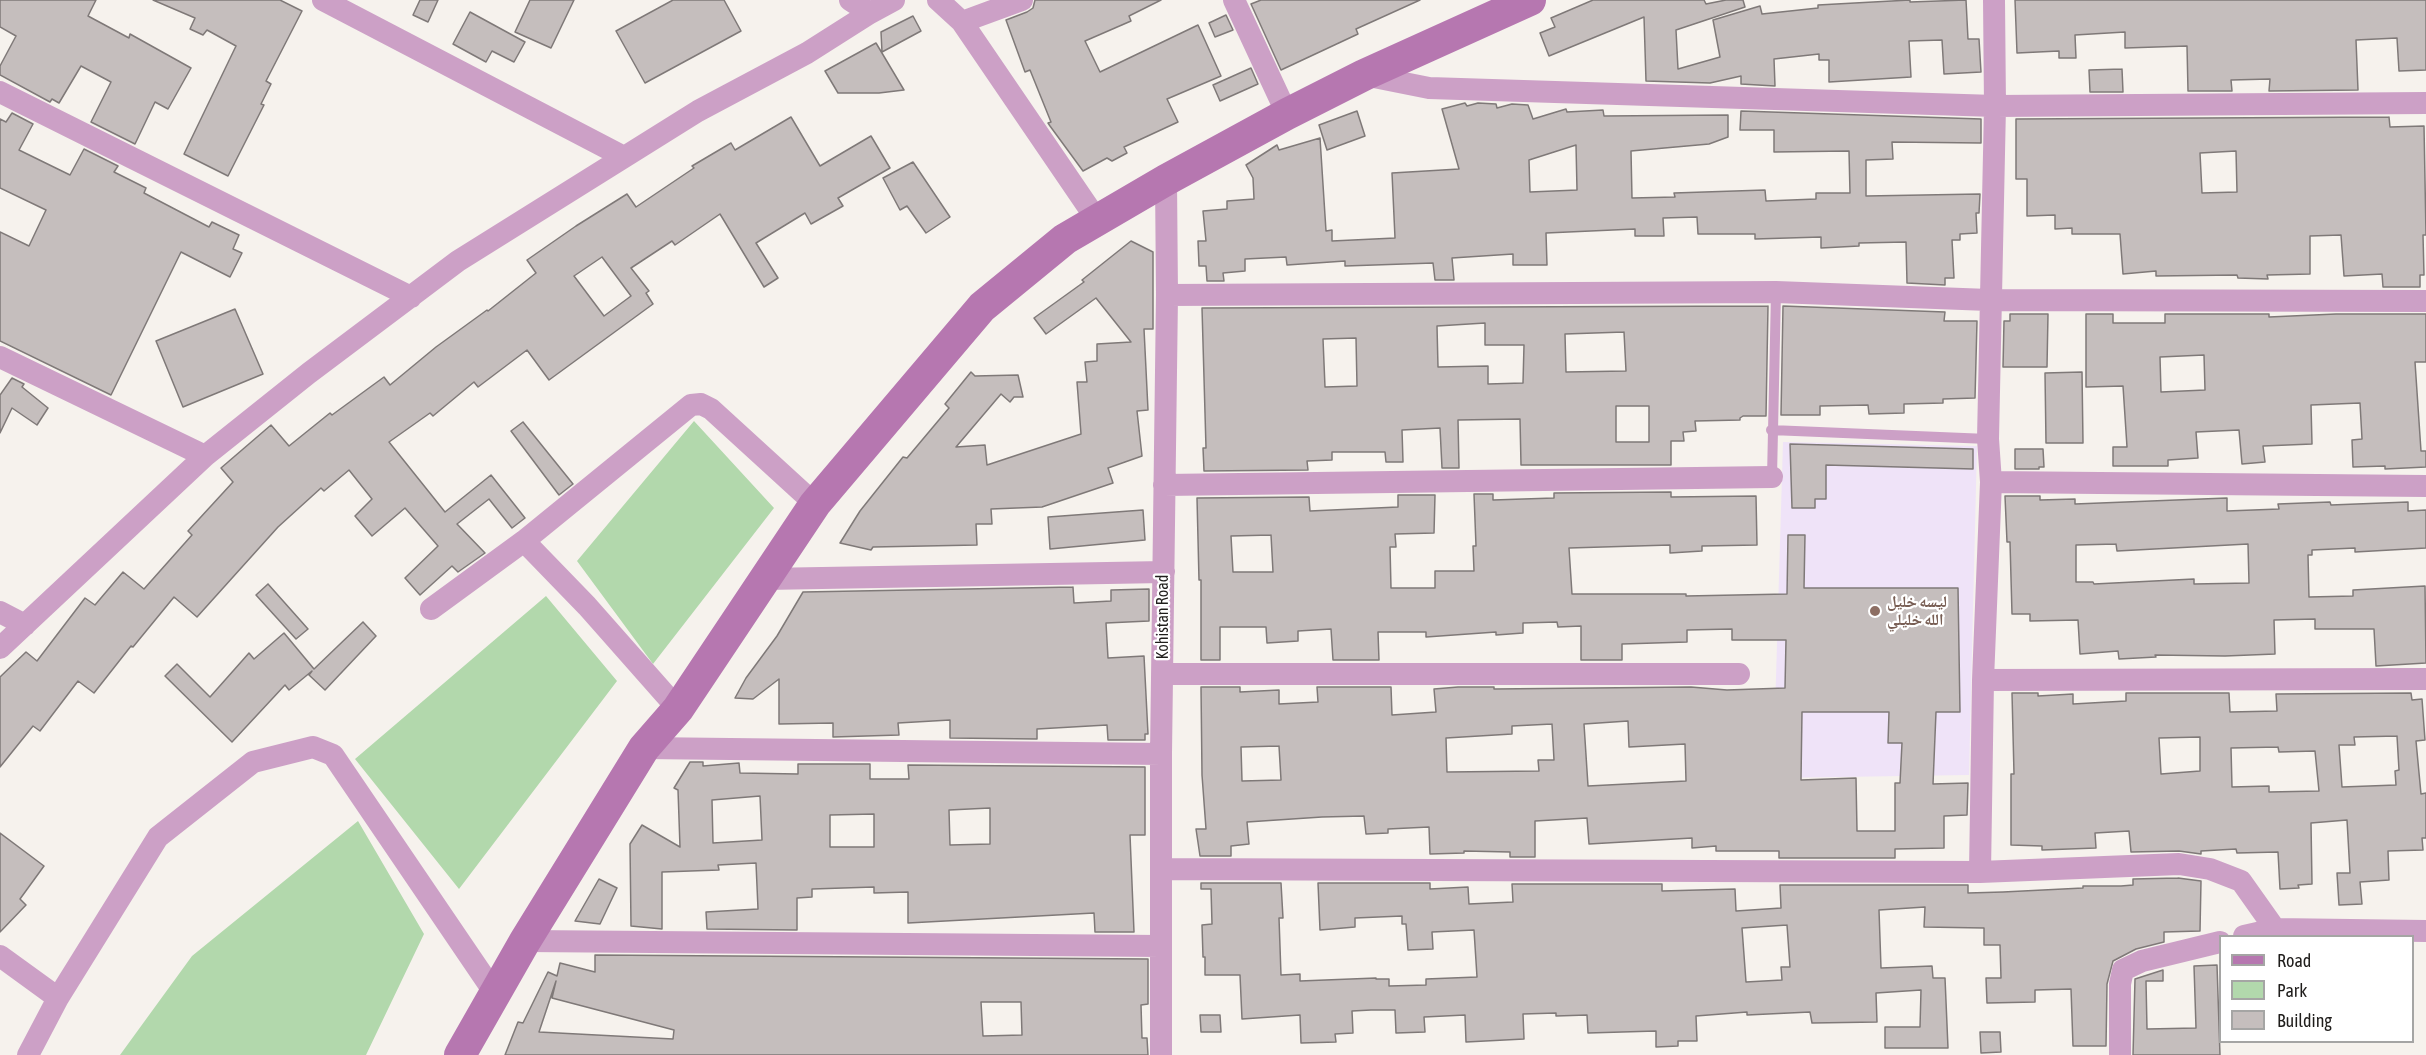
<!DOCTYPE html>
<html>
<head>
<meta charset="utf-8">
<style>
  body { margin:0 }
  #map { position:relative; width:2426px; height:1055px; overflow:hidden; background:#f6f2ed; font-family:"Asap Condensed",sans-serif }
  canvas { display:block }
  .legend { position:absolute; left:2219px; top:935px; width:195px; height:108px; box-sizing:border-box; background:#fff; border:2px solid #a5a5a4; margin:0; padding:8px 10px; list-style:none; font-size:18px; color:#1f1d1b }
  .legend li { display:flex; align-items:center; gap:12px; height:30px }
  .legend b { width:30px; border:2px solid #a5a5a4 }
</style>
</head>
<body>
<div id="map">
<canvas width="2426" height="1055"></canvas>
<ul class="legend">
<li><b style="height:8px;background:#b677b0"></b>Road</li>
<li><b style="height:16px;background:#b2d8ac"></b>Park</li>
<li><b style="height:16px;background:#c5bebd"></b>Building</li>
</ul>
</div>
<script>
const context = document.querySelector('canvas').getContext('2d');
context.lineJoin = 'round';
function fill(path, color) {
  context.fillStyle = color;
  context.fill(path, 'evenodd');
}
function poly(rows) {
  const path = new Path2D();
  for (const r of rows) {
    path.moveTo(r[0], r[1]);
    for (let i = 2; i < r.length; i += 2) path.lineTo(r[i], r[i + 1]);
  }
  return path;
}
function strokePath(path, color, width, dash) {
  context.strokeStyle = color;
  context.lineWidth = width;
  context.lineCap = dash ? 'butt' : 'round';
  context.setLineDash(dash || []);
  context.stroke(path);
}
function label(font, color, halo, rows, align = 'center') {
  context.font = font + ' "Asap Condensed","Noto Naskh Arabic",sans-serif';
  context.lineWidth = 4.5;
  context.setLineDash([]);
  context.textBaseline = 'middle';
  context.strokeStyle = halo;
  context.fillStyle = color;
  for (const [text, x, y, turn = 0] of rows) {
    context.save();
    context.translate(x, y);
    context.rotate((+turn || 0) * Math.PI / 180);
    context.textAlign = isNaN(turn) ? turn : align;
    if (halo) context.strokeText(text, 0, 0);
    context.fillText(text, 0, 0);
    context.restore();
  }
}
fill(poly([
  [1783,442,1977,446,1969,775,1773,778]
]), '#efe3f8');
fill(poly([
  [694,421,774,508,653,664,577,561],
  [546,596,617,681,459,889,355,759],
  [358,821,424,934,366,1055,120,1055,192,956]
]), '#b2d8ac');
const building = poly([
  [0,0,96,0,88,16,129,38,130,34,191,68,168,109,155,102,135,144,91,122,111,82,81,66,59,103,52,99,50,102,0,75,0,66,16,36,0,27,0,0],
  [153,0,280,0,302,11,266,81,271,84,261,104,264,105,228,176,184,154,236,46,207,30,203,35,190,29,195,18,153,0],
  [420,0,438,0,428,22,413,15,420,0],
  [530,0,574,0,551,48,515,32,530,0],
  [673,0,724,0,741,31,645,83,616,31,673,0],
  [1035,0,1161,0,1129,16,1131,21,1085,41,1100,72,1198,25,1221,76,1167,99,1178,122,1124,147,1127,153,1112,161,1107,158,1083,171,1050,126,1048,123,1051,122,1030,70,1025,72,1006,20,1027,12,1033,8,1035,0],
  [1261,0,1420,0,1356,29,1358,34,1281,70,1251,4,1261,0],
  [1593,0,1704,0,1706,4,1726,0,1743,0,1745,7,1676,30,1678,69,1720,57,1713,20,1760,6,1762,14,1818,8,1818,5,1910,0,1910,2,1966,0,1968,39,1979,39,1981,72,1944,74,1942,40,1909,41,1911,77,1829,82,1829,60,1819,60,1819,54,1774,59,1775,86,1741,84,1741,76,1710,83,1646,81,1644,17,1549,56,1540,33,1555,27,1551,18,1593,0],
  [2015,0,2426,0,2426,70,2399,71,2397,38,2356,40,2358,90,2269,91,2270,79,2231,80,2232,91,2188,91,2187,46,2125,48,2125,32,2075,35,2076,58,2059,58,2059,51,2017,53,2015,0],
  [470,12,525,42,514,62,492,51,486,62,453,44,470,12],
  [1226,15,1233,30,1215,37,1209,23,1226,15],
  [913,16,921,31,882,52,881,32,913,16],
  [876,43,904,90,879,93,838,93,825,71,876,43],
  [1251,68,1258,84,1220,101,1213,85,1251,68],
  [2122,69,2123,92,2090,92,2089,70,2122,69],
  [1465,103,1467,106,1478,103,1496,104,1497,108,1512,104,1528,105,1533,119,1566,109,1567,112,1603,110,1604,116,1728,115,1728,137,1709,144,1631,151,1632,198,1675,197,1674,193,1765,190,1766,201,1816,199,1816,193,1850,193,1849,151,1774,152,1774,130,1740,130,1741,111,1981,119,1981,143,1892,142,1893,159,1866,160,1866,196,1980,194,1979,213,1976,213,1977,233,1960,234,1960,240,1952,240,1954,278,1945,278,1945,285,1907,283,1906,242,1859,243,1859,246,1821,248,1821,237,1755,239,1755,234,1698,234,1697,217,1663,218,1664,236,1635,236,1635,229,1546,233,1547,265,1513,265,1513,254,1452,258,1454,280,1435,280,1433,263,1345,266,1345,261,1287,265,1286,257,1245,259,1245,271,1223,273,1224,281,1207,281,1206,266,1199,266,1198,241,1206,241,1203,211,1227,209,1227,201,1254,199,1253,178,1246,165,1277,145,1279,150,1320,138,1326,231,1332,230,1332,241,1395,238,1392,173,1459,169,1442,109,1465,103],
  [1576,145,1577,190,1530,192,1529,160,1576,145],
  [1357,111,1365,136,1327,150,1319,125,1357,111],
  [12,113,33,124,19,150,70,175,84,149,118,166,114,172,146,188,144,193,209,227,212,222,239,235,233,249,242,253,230,277,181,252,111,395,0,341,0,232,29,246,46,210,0,188,0,119,6,122,12,113],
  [791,117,820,166,871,136,890,168,838,198,843,206,811,224,805,213,756,243,778,278,764,287,720,214,675,245,672,241,631,268,649,291,646,293,653,304,549,380,527,350,478,387,474,382,433,416,430,413,389,442,445,512,491,475,525,518,512,528,489,499,457,524,485,553,458,572,452,566,420,595,405,578,438,546,405,508,372,536,355,516,372,499,349,470,324,491,321,488,278,527,197,617,174,597,133,647,131,646,94,693,78,681,40,731,33,726,0,767,0,677,26,652,37,661,85,598,95,605,123,572,144,589,192,535,188,531,233,482,221,468,271,425,289,446,330,413,332,415,384,377,390,385,436,347,487,310,488,311,536,273,527,260,576,226,627,194,636,207,694,168,692,166,731,143,735,150,791,117],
  [602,257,631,296,604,316,574,276,602,257],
  [2389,117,2390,127,2424,126,2426,235,2423,235,2424,275,2420,275,2420,287,2383,287,2382,274,2344,276,2341,235,2310,236,2310,274,2267,275,2268,279,2238,278,2237,275,2156,276,2156,271,2123,274,2120,234,2072,234,2072,228,2055,229,2055,215,2027,216,2027,179,2016,179,2016,119,2389,117],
  [2236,151,2237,192,2202,193,2200,153,2236,151],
  [913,162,950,217,926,233,907,206,900,210,883,178,913,162],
  [1131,241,1153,252,1153,329,1144,329,1148,410,1137,411,1142,456,1108,468,1113,483,1042,507,991,509,992,524,976,524,977,545,873,547,871,550,840,543,860,511,903,457,907,458,949,408,945,404,971,372,975,376,1018,375,1023,397,1014,397,1010,402,1001,394,956,447,985,445,987,465,1081,434,1077,382,1087,382,1085,362,1097,361,1097,344,1131,342,1096,298,1046,334,1034,318,1084,282,1082,280,1131,241],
  [1768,306,1766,416,1743,416,1740,418,1740,420,1695,421,1696,431,1683,432,1684,441,1671,441,1671,465,1521,465,1520,419,1458,420,1459,468,1442,468,1440,428,1402,430,1403,462,1386,462,1385,452,1332,452,1332,460,1307,461,1308,470,1204,471,1203,448,1206,448,1202,308,1768,306],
  [1485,323,1485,345,1524,345,1523,383,1488,384,1488,366,1438,367,1437,326,1485,323],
  [1624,332,1626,371,1566,372,1565,334,1624,332],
  [1356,338,1357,386,1325,387,1323,339,1356,338],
  [1616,406,1649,406,1649,442,1616,442,1616,406],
  [1783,306,1945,312,1944,321,1977,321,1975,398,1943,399,1943,403,1904,404,1904,413,1869,414,1868,405,1820,406,1820,415,1781,415,1783,306],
  [235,309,263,374,183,407,156,341,235,309],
  [2010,314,2048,314,2047,367,2003,367,2004,321,2010,321,2010,314],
  [2086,314,2113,314,2113,323,2165,323,2165,314,2269,314,2269,317,2336,314,2426,314,2426,362,2415,362,2421,451,2426,451,2426,467,2385,469,2385,466,2353,467,2352,440,2362,439,2360,403,2311,405,2312,444,2263,446,2265,462,2242,464,2239,430,2196,432,2198,458,2168,460,2168,466,2113,466,2113,447,2127,447,2123,386,2086,387,2086,314],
  [2204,355,2205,390,2161,392,2160,357,2204,355],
  [2082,372,2083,443,2046,443,2045,373,2082,372],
  [12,378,24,384,22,387,48,408,37,425,12,408,0,433,0,395,12,378],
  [523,422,573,484,559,495,511,431,523,422],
  [1790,444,1973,449,1973,469,1826,465,1826,499,1815,499,1815,508,1792,508,1790,444],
  [2015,449,2043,449,2044,467,2039,467,2039,469,2015,469,2015,449],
  [1671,492,1671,497,1756,496,1757,545,1702,546,1702,551,1670,553,1670,545,1569,548,1572,594,1686,594,1686,596,1787,594,1788,535,1805,535,1804,588,1958,588,1960,712,1936,712,1933,784,1968,783,1967,815,1944,816,1944,848,1895,849,1895,858,1779,858,1779,851,1716,851,1716,846,1692,848,1692,838,1589,844,1587,818,1535,821,1535,857,1510,857,1510,852,1464,851,1464,853,1430,854,1429,827,1388,829,1388,833,1366,834,1364,816,1322,817,1247,822,1249,844,1231,846,1231,856,1200,856,1196,829,1206,829,1202,775,1201,687,1240,687,1240,692,1279,690,1279,704,1318,702,1317,687,1391,687,1392,715,1436,712,1434,689,1458,687,1494,687,1494,689,1691,687,1727,690,1785,688,1786,640,1732,640,1732,629,1687,630,1687,642,1622,644,1622,660,1581,660,1581,626,1558,627,1557,622,1523,623,1523,633,1496,635,1496,632,1426,637,1426,632,1378,632,1379,660,1333,660,1331,629,1298,631,1298,641,1267,643,1266,627,1220,627,1220,660,1201,660,1201,580,1199,580,1197,498,1309,497,1310,511,1398,507,1398,495,1435,495,1434,533,1395,534,1396,547,1390,547,1391,588,1435,588,1435,571,1474,571,1473,546,1476,546,1474,494,1493,494,1493,500,1554,498,1554,493,1671,492],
  [1271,535,1273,572,1233,572,1231,536,1271,535],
  [1802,712,1889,712,1888,743,1902,743,1900,783,1895,783,1895,831,1857,831,1856,778,1801,780,1802,712],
  [1628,721,1629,747,1685,744,1686,781,1588,786,1584,724,1628,721],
  [1552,724,1554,760,1538,760,1539,771,1447,772,1446,738,1512,734,1512,726,1552,724],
  [1279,746,1281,780,1242,781,1241,747,1279,746],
  [2005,496,2040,496,2040,500,2075,499,2075,504,2227,498,2227,511,2279,509,2278,504,2330,502,2331,505,2408,502,2408,511,2426,510,2426,548,2355,552,2355,548,2312,550,2312,555,2308,555,2309,597,2353,596,2353,590,2425,586,2426,663,2376,666,2374,629,2315,629,2315,619,2274,620,2275,654,2225,656,2155,655,2156,657,2119,659,2118,651,2080,654,2078,620,2030,621,2030,614,2012,614,2010,542,2007,542,2005,496],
  [2116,544,2117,551,2248,544,2249,583,2194,584,2194,579,2094,584,2093,582,2076,582,2076,545,2116,544],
  [1143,510,1145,540,1050,549,1048,517,1143,510],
  [268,584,308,629,296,639,256,595,268,584],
  [1073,587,1074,603,1111,601,1111,590,1149,589,1149,621,1106,623,1108,658,1144,656,1148,734,1145,734,1145,740,1108,740,1107,725,1037,729,1037,739,950,738,950,720,898,723,899,735,833,737,833,723,779,724,779,679,753,699,735,698,746,678,777,636,803,592,1073,587],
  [363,622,376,636,325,690,309,675,312,671,289,690,285,685,232,742,165,676,177,664,210,697,249,653,254,659,284,633,314,669,363,622],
  [2012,693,2038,693,2038,696,2073,694,2073,704,2126,701,2126,693,2229,693,2230,712,2277,711,2276,694,2411,693,2412,700,2422,699,2425,740,2416,741,2421,794,2426,793,2426,838,2422,838,2423,850,2388,851,2389,880,2360,882,2362,904,2339,905,2337,873,2350,873,2347,820,2311,823,2312,884,2298,885,2299,888,2280,889,2278,852,2237,853,2236,849,2201,851,2201,854,2179,851,2131,852,2129,831,2095,833,2096,848,2042,850,2042,846,2011,845,2011,774,2014,774,2012,693],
  [2397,736,2399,770,2395,771,2396,785,2342,787,2339,745,2355,745,2354,737,2397,736],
  [2200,737,2200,771,2161,774,2159,738,2200,737],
  [2278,747,2279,752,2315,751,2319,791,2269,792,2269,786,2232,787,2231,748,2278,747],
  [690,762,703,762,703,766,739,763,740,773,798,774,798,764,870,764,870,779,909,779,908,765,1145,767,1145,835,1130,835,1134,932,1095,932,1094,913,908,923,908,892,874,893,874,887,812,889,812,897,797,898,797,930,707,929,706,912,758,909,756,863,718,865,719,870,662,872,662,929,631,926,630,844,642,825,680,847,678,790,674,788,690,762],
  [760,796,762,840,713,843,712,800,760,796],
  [990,808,990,844,950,845,949,810,990,808],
  [874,814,874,847,830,847,830,815,874,814],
  [0,833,44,866,20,899,26,905,0,932,0,833],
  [2178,878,2201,881,2200,931,2164,932,2164,942,2136,949,2113,961,2107,984,2106,1046,2073,1046,2071,989,2035,990,2035,1002,1987,1003,1986,978,2001,978,2000,945,1984,945,1984,928,1924,927,1925,907,1879,910,1881,968,1932,966,1933,978,1945,978,1948,1048,1885,1048,1885,1027,1920,1027,1921,990,1876,993,1877,1022,1812,1023,1810,1012,1747,1015,1747,1012,1696,1016,1697,1041,1678,1041,1678,1046,1656,1047,1656,1031,1588,1033,1587,1015,1556,1016,1556,1013,1523,1014,1524,1039,1466,1042,1465,1015,1424,1017,1425,1032,1396,1033,1395,1010,1371,1010,1352,1011,1353,1033,1335,1034,1336,1042,1301,1043,1300,1015,1242,1019,1240,975,1205,975,1205,957,1203,957,1202,925,1212,924,1211,889,1201,889,1201,883,1281,883,1283,918,1279,918,1281,975,1300,974,1300,981,1376,978,1376,979,1389,979,1389,986,1426,985,1426,979,1477,977,1474,930,1432,932,1433,949,1408,950,1406,924,1402,924,1402,916,1355,918,1355,927,1320,930,1318,883,1430,883,1430,889,1468,887,1469,904,1513,902,1512,884,1662,884,1662,891,1735,889,1736,911,1781,908,1780,885,1968,885,1968,893,2003,892,2083,888,2083,886,2121,886,2133,885,2133,879,2178,878],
  [1787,925,1790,967,1781,967,1782,980,1746,982,1742,928,1787,925],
  [599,879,617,888,600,924,575,921,599,879],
  [595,955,1148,959,1148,1004,1141,1005,1142,1038,1147,1038,1148,1055,505,1055,518,1022,523,1023,548,972,557,976,560,963,595,972,595,955],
  [556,981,552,998,674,1030,673,1039,539,1032,556,981],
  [981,1002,1021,1002,1022,1035,983,1036,981,1002],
  [2217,965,2220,1055,2133,1055,2135,979,2163,970,2163,981,2146,981,2147,1029,2196,1028,2194,966,2217,965],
  [1200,1015,1220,1015,1221,1032,1201,1032,1200,1015],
  [1980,1032,2000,1032,2001,1052,1981,1053,1980,1032]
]);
fill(building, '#c5bebd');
strokePath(building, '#7f7978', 1.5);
strokePath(poly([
  [1771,430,1988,439],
  [1772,477,1776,292]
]), '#cca0c6', 10);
strokePath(poly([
  [323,0,624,157],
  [850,0,870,13,894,0],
  [938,0,962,22,1097,220],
  [1234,0,1287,114],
  [962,22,1022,0],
  [1364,75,1429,88,1995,106,2426,103],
  [0,92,411,297],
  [1167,295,1776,292,1989,300,2426,301],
  [0,357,205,456],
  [1991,482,2426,486],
  [1164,485,1772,477],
  [524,541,587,606,678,709],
  [765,579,1164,572],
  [431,609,524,541,691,405,701,404,711,409,815,504],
  [0,612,25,625],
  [0,648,205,456,309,373,458,261,698,111,807,53,870,13],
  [1163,674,1739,674],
  [1983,680,2426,679],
  [644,748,1161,754],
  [1162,869,1980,872,2179,864,2210,869,2241,881,2275,929],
  [1980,872,1983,680,1991,482,1988,439,1995,106,1994,0],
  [2244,936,2275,929,2426,931],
  [525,941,1161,946],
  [0,956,58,998],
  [28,1055,58,998,158,837,253,762,313,747,333,755,494,992],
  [1161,1055,1161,754,1167,295,1166,180],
  [2120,1055,2120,984,2123,970,2142,961,2220,942]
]), '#cca0c6', 22);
strokePath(poly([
  [460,1055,525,941,644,748,678,709,815,504,982,307,1065,239,1166,180,1287,114,1364,75,1530,0]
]), '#b677b0', 32);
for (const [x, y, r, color] of [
  [1875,611,6,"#8d6e63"]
]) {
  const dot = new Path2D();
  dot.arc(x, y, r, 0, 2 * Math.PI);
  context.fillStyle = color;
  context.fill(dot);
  strokePath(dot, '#fff', 2);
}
label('bold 16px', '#785e54', '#fff', [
  ["ليسه خليل",1887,602],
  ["الله خليلي",1887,620]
], 'left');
label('16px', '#1f1d1b', '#fff', [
  ["Kohistan Road",1163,617,-90]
]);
</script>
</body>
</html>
